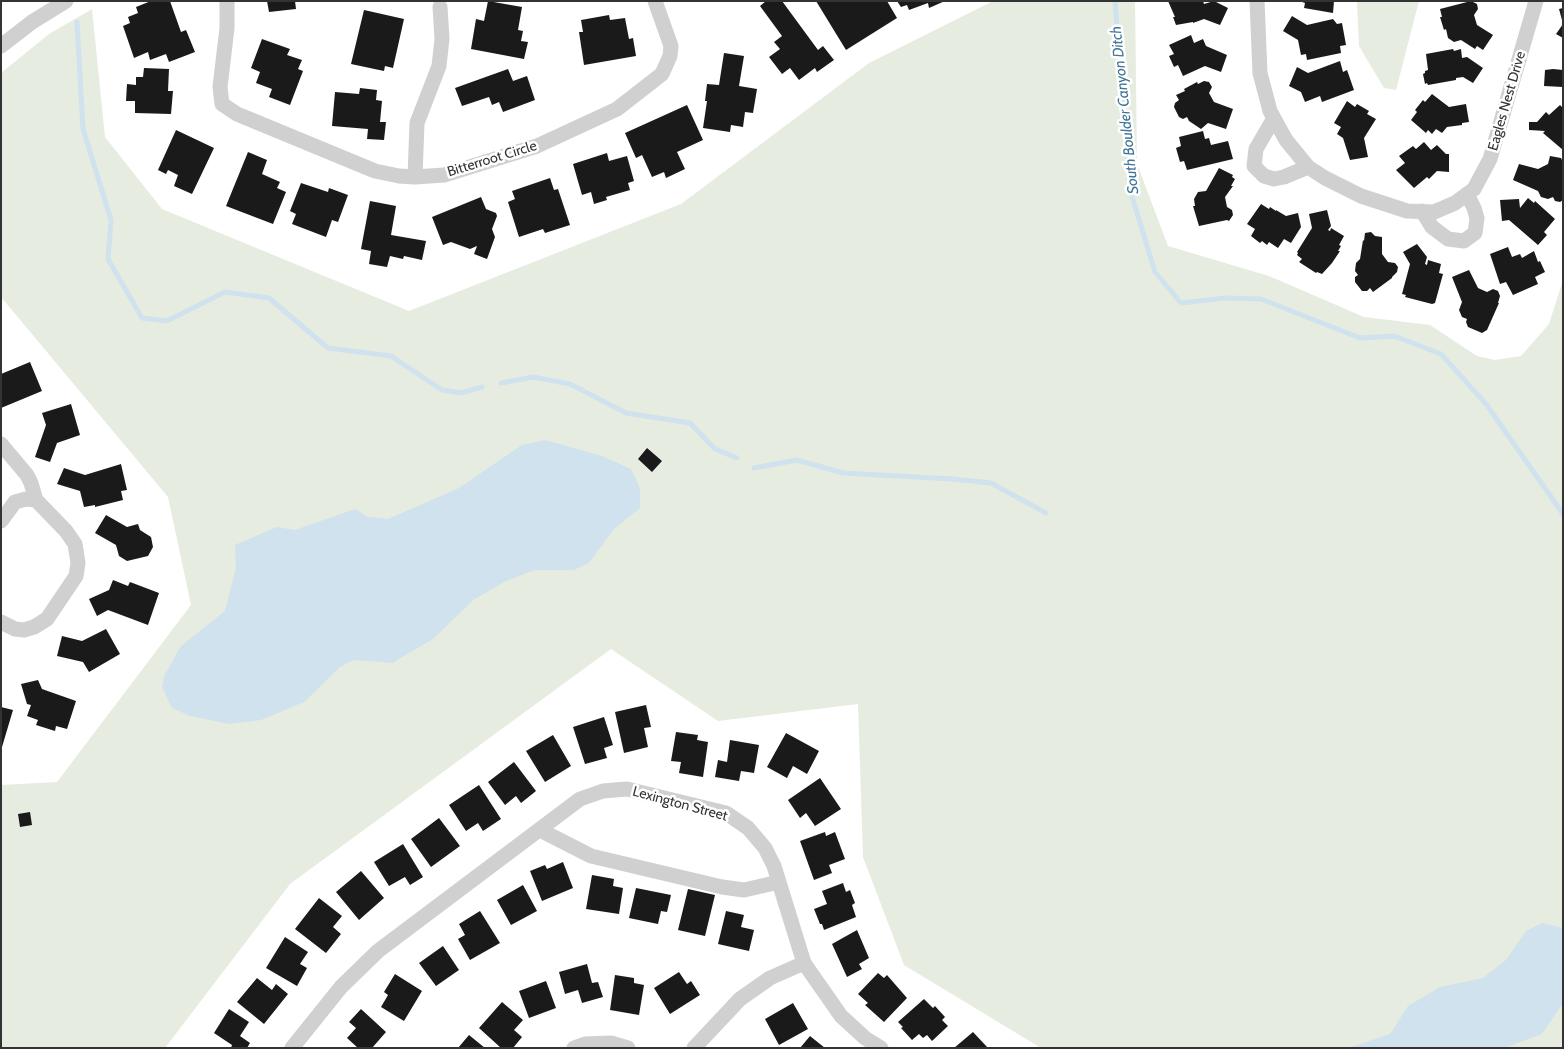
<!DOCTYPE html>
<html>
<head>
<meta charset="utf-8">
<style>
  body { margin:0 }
  #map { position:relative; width:1564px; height:1049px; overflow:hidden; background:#fff; font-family:Cabin,sans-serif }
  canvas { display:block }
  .frame { position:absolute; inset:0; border:2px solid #333; pointer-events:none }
</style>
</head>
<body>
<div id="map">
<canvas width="1564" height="1049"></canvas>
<div class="frame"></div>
</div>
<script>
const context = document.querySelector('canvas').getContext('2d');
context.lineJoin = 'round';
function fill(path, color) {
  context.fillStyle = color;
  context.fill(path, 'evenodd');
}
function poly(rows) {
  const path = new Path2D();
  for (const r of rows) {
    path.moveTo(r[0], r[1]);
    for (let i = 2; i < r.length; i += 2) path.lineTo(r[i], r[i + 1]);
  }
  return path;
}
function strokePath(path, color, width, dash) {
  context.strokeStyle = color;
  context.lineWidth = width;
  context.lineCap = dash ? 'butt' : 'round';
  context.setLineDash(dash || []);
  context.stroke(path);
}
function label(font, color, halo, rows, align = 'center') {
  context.font = font + ' Cabin,sans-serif';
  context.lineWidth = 5;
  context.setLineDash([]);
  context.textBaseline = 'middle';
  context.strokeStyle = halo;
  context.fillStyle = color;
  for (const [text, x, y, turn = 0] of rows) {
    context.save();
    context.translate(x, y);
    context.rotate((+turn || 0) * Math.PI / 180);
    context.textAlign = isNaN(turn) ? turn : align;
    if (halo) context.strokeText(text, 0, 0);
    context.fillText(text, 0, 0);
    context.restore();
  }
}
fill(poly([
  [993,1,1135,1,1137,164,1168,246,1269,276,1364,317,1430,325,1477,356,1495,360,1521,356,1549,324,1563,280,1563,1048,1041,1048,904,965,863,857,858,704,718,721,611,649,290,884,165,1048,1,1048,1,785,57,782,191,605,168,497,1,297,1,73,49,34,92,9,105,137,162,209,409,311,681,204,869,63],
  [1357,1,1419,1,1396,90,1384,88,1359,46]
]), '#e6ecdf');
fill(poly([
  [545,440,602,456,631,469,640,488,640,508,613,530,589,563,574,570,535,570,506,581,473,600,433,639,392,663,354,660,340,667,304,702,261,720,229,724,190,716,172,708,162,687,164,676,181,646,225,611,236,567,235,545,277,527,295,530,355,509,368,517,388,519,459,488,522,445],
  [1542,923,1563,928,1563,1003,1542,1034,1504,1048,1349,1048,1390,1034,1408,1006,1440,987,1483,978,1506,960,1526,931]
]), '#cfe2ee');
strokePath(poly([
  [1115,1,1130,190,1155,272,1181,303,1225,298,1261,299,1360,338,1394,336,1441,354,1486,404,1563,514],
  [77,22,83,129,111,220,108,259,142,318,167,321,225,292,269,298,328,348,391,356,442,390,461,393,482,387],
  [501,383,533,377,570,384,626,413,690,423,715,449,737,458],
  [754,468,797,460,843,473,953,479,991,483,1046,513]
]), '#cfe2ee', 5);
fill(poly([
  [151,1,170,1,181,32,186,30,195,52,169,62,166,54,150,60,148,52,134,58,123,26,130,23,128,17,138,13,136,7],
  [267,1,295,1,296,9,269,12],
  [488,1,522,7,518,30,523,31,521,41,528,42,524,59,471,49,476,19,484,21],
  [766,1,782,1,818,50,823,46,834,60,817,72,815,68,799,80,790,68,782,74,769,57,780,49,774,42,782,36,760,6],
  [816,1,887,1,897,18,846,50],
  [897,1,945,1,929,8,928,3,909,10,907,5,901,7],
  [1168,1,1203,1,1204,4,1214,1,1228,8,1220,25,1204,19,1193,23,1193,22,1176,25,1173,17,1175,17],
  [1299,1,1334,1,1333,13,1304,8,1305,3],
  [1471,1,1477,4,1478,9,1474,15,1477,25,1493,35,1483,50,1477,46,1475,49,1461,40,1454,42,1448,38,1446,29,1444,30,1440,17,1442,17,1440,9],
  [1563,8,1563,20,1562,20,1559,9],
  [364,10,404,19,393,68,385,66,384,71,351,64],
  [609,15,610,20,625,18,629,39,633,38,636,56,584,65,579,32,583,32,581,20],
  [1292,16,1307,25,1333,19,1337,24,1342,23,1346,45,1340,46,1341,53,1307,60,1306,54,1301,55,1298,40,1283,31],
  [1563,24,1563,38,1556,34],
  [1191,35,1194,43,1203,39,1206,46,1227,55,1221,72,1205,66,1183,76,1178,65,1174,67,1169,56,1174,54,1169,45],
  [262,39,290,49,287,55,302,60,298,69,303,71,290,105,269,97,272,89,256,83,260,72,251,68],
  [1453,49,1454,51,1461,49,1462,58,1467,57,1483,68,1473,83,1463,77,1456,78,1456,80,1428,85,1427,83,1425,84,1423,74,1425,73,1425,71,1428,70,1426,54],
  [724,53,744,56,739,86,757,89,753,113,745,112,743,127,731,125,730,132,703,128,707,101,705,101,707,84,719,85],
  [1340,61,1343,72,1347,70,1354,90,1322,102,1320,96,1305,102,1301,92,1289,86,1297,67,1308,73],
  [144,68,169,69,168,91,173,91,171,114,135,113,135,101,126,101,127,84,136,85,136,77,143,77],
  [508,69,513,81,527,76,535,100,503,112,499,102,492,105,489,97,462,106,455,88],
  [1553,69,1563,70,1563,87,1544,86,1545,70],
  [1204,81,1209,82,1212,87,1209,93,1214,102,1233,109,1226,129,1208,123,1201,129,1189,121,1187,117,1183,119,1179,117,1174,107,1175,103,1179,100,1176,95,1185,91,1184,89,1197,82,1198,84],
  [360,88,377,90,376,100,382,101,380,122,386,122,384,140,367,139,368,129,332,126,335,92,359,94],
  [1432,94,1449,107,1466,104,1469,122,1462,123,1462,125,1447,127,1442,133,1436,129,1432,134,1428,130,1426,133,1411,120,1417,112,1415,110,1423,100,1425,102],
  [1347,101,1355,107,1357,104,1369,111,1367,114,1376,119,1364,138,1368,157,1350,160,1343,138,1337,134,1341,127,1334,123],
  [687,105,703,140,677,152,685,169,666,178,664,172,652,177,642,155,636,158,625,133],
  [1560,105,1563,108,1563,150,1543,133,1545,131,1529,130,1529,122,1537,122,1546,112,1549,115],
  [176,130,214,148,192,194,174,186,178,175,168,170,166,174,158,170],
  [1203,131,1205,139,1209,138,1211,145,1228,141,1233,159,1187,170,1184,161,1180,162,1176,148,1181,146,1179,137],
  [1424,142,1431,150,1437,145,1446,154,1449,154,1449,172,1437,171,1429,179,1427,177,1414,188,1396,170,1405,163,1399,156,1413,146,1416,149],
  [248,152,267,160,262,174,280,182,277,188,286,192,273,224,226,206],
  [607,153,609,161,627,156,634,181,628,183,630,190,606,197,607,200,594,204,591,192,582,195,573,164],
  [1550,156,1561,158,1563,162,1563,200,1560,202,1555,201,1553,197,1548,199,1541,197,1538,191,1513,180,1519,164,1538,169,1548,164],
  [1219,168,1233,175,1232,177,1235,179,1231,186,1233,186,1225,197,1227,207,1232,210,1233,215,1229,221,1227,220,1199,226,1193,206,1195,206,1194,199,1198,192,1206,191],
  [550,178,554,190,558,189,570,225,545,233,543,229,519,237,508,202,515,199,512,191],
  [301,183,328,192,329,188,348,195,338,222,332,220,326,237,292,224,296,214,290,211],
  [481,197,486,209,496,213,497,216,492,229,495,237,487,259,474,254,477,246,470,249,451,242,443,245,432,217],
  [1528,198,1534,203,1535,201,1555,219,1544,232,1547,235,1538,245,1509,220,1502,221,1500,200,1519,199,1520,208],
  [370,201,396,206,391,235,426,241,422,260,404,256,403,259,390,256,387,267,369,264,371,251,361,249],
  [1261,204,1269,209,1270,207,1276,211,1276,210,1286,216,1298,213,1301,227,1291,243,1284,239,1278,248,1269,242,1267,245,1262,241,1260,243,1251,236,1255,229,1247,224],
  [1327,210,1331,226,1328,230,1330,231,1331,228,1344,236,1339,245,1341,246,1338,251,1340,251,1332,263,1322,274,1317,272,1316,273,1299,262,1302,259,1297,255,1298,253,1297,252,1312,228,1309,214],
  [1371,232,1375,236,1382,237,1382,254,1388,262,1395,263,1398,267,1397,272,1392,277,1392,278,1373,292,1370,288,1367,291,1362,291,1355,282,1355,277,1358,275,1355,271,1356,263,1360,259,1363,240,1364,241,1365,233],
  [1417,244,1427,257,1425,264,1427,265,1428,260,1441,264,1439,273,1443,274,1435,303,1432,304,1405,297,1406,295,1402,294,1410,264,1403,252],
  [1508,247,1512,257,1520,254,1522,258,1534,251,1538,262,1540,261,1545,272,1535,277,1538,284,1513,295,1506,282,1500,284,1490,254],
  [1469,270,1478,288,1487,292,1493,289,1498,291,1500,296,1498,303,1499,303,1487,330,1482,333,1468,327,1466,322,1467,319,1462,317,1459,310,1462,302,1452,277],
  [30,362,42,391,1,408,1,374],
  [71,404,80,435,57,443,50,462,35,457,46,425,42,413],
  [647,448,662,461,652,472,638,459],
  [121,464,127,490,121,491,123,500,95,507,95,505,84,507,80,491,57,484,64,468,85,475],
  [106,515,127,527,138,524,140,530,151,537,153,547,148,556,127,561,119,556,116,545,95,533],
  [113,580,128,586,130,582,159,593,148,625,108,610,97,616,89,599,109,590],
  [106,629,120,654,89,672,83,662,57,656,62,636,82,641],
  [38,680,42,689,76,701,67,729,56,726,55,731,36,725,38,720,27,716,31,705,27,704,21,684],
  [646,705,651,727,644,728,648,747,624,753,615,712],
  [1,707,13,710,2,747,1,747],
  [604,717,613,745,604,748,607,758,585,764,573,727],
  [676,732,698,735,697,740,708,742,703,777,679,773,681,762,671,761],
  [786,733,819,751,807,774,793,766,787,778,767,767],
  [553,735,571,766,545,782,526,751],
  [730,740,759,745,754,773,741,771,739,781,715,777,718,760,727,762],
  [514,762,536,791,521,803,516,796,505,805,488,782],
  [820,778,841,809,815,826,806,813,800,818,788,800],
  [479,785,501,819,483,831,478,823,466,831,449,805],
  [30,812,32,825,20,827,18,814],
  [439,818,460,846,431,867,411,839],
  [825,832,826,836,835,832,845,859,829,865,832,873,814,880,800,841],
  [403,844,423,877,410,885,405,877,389,886,374,862],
  [563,862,573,888,542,901,530,871,545,865,547,869],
  [361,871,384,898,359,920,336,892],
  [592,875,614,879,613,886,623,888,619,914,586,909],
  [843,883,846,892,850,890,855,903,852,905,856,917,824,930,822,924,820,924,814,909,827,904,822,891],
  [523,885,537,911,511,925,497,900],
  [636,888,671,895,667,912,661,911,658,924,629,918],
  [688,889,715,895,705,936,678,930],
  [319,898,342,916,333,927,341,934,326,953,295,929],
  [480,911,500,943,470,960,458,939,465,935,459,924],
  [726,911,744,915,741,927,754,930,749,951,718,944],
  [857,930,869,958,859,964,862,969,847,977,832,944],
  [285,937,308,952,300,964,307,968,297,986,266,968],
  [443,946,459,970,436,986,419,963],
  [587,964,592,983,598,982,603,997,582,1003,578,990,565,994,559,972],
  [679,972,687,984,691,981,700,995,670,1014,654,988],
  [878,973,884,978,887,975,907,998,884,1022,865,1005,868,1003,858,994],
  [395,974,422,991,404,1021,381,1007,388,995,384,992],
  [615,975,634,978,634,983,644,985,639,1015,610,1010],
  [257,978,272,990,276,984,288,994,264,1024,237,1002],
  [546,981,556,1008,529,1018,519,991],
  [924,999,933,1008,935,1006,945,1017,942,1020,948,1026,932,1041,927,1035,923,1038,919,1034,912,1040,901,1028,903,1027,898,1022],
  [502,1002,523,1020,514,1030,522,1037,513,1048,501,1048,479,1028],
  [793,1003,808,1029,779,1045,765,1019],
  [229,1009,249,1022,240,1036,250,1043,247,1048,231,1048,232,1045,214,1033],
  [361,1009,386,1032,372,1048,358,1048,347,1038,356,1028,349,1022],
  [973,1032,988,1048,954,1048],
  [469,1035,485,1048,458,1048],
  [810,1036,825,1048,800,1048]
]), '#1a1a1a');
strokePath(poly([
  [227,1,227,28,220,87,222,104,237,114,375,171,399,176,415,177,444,175,537,146,617,109,662,74,670,56,671,46,655,1],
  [1257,1,1260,73,1270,111,1286,140,1308,167,1325,178,1361,196,1407,211,1434,212,1455,203,1474,189,1490,159,1536,1],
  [1,46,32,22,66,1],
  [1274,118,1256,149,1254,166,1264,176,1274,179,1284,177,1308,167],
  [415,177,417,123,439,66,442,39,440,7],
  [1422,211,1432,227,1448,239,1464,241,1475,233,1477,218,1474,208,1467,194],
  [1,444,27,475,31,483,36,500],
  [1,521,15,502,26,499,36,500,66,531,75,544,78,563,76,576,47,619,34,627,24,630,15,629,1,622],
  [540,830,591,856,722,887,744,890,779,882],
  [292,1048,341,987,378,951,580,799,603,791,627,789,726,813,748,828,765,848,774,866,804,963,841,1016,865,1038,881,1048],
  [574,1048,585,1044,611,1043,628,1048],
  [694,1048,740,999,770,978,804,963]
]), '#d0d0d0', 15);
label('14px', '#333', '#fff', [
  ["Eagles Nest Drive",1507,101,-74],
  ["Bitterroot Circle",492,159,-17],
  ["Lexington Street",680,804,15]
]);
label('italic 15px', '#3f7597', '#fff', [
  ["South Boulder Canyon Ditch",1125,110,-96]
]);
</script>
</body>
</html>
